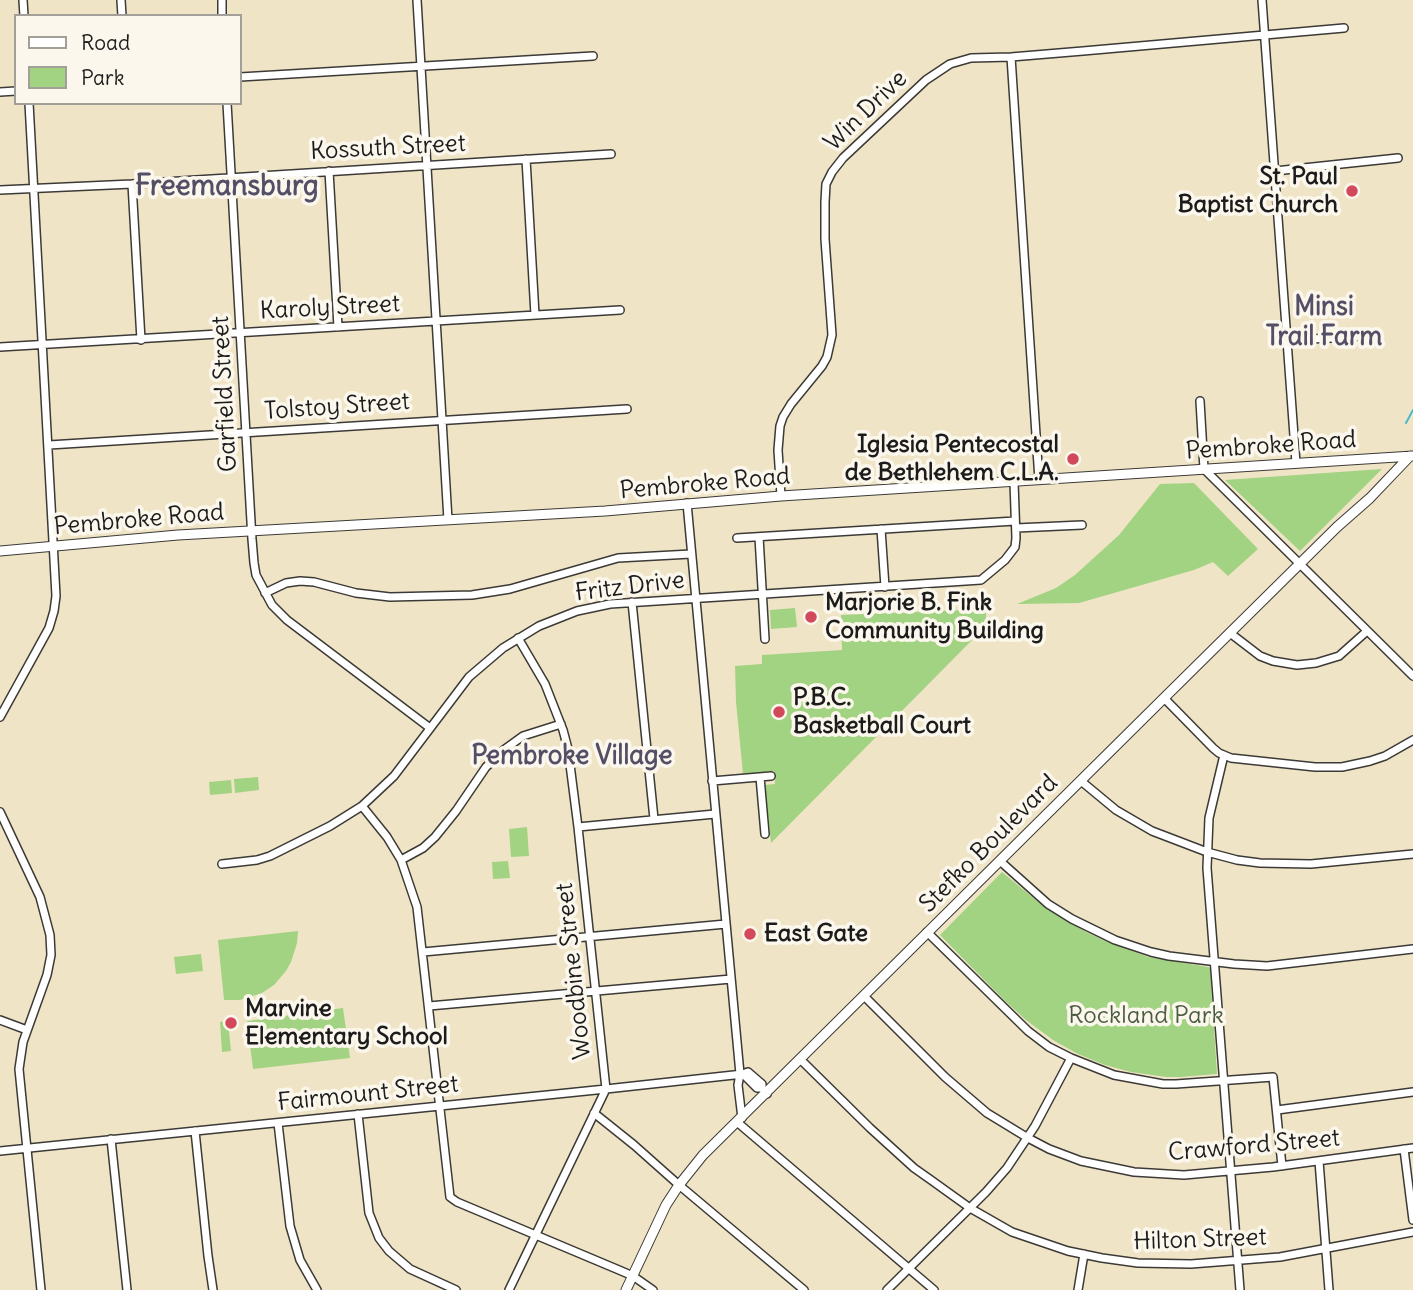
<!DOCTYPE html>
<html>
<head>
<meta charset="utf-8">
<style>
  body { margin:0 }
  #map { position:relative; width:1413px; height:1290px; overflow:hidden; background:#f0e4c7; font-family:Delius,sans-serif }
  canvas { display:block }
  .legend { position:absolute; left:14px; top:14px; width:228px; height:91px; box-sizing:border-box; background:#fbf7ec; border:2px solid #a29f99; margin:0; padding:9px 12px; list-style:none; font-size:21px; color:#1c1c1c }
  .legend li { display:flex; align-items:center; gap:14px; height:35px }
  .legend b { width:35px; border:2px solid #a29f99 }
</style>
</head>
<body>
<div id="map">
<canvas width="1413" height="1290"></canvas>
<ul class="legend">
<li><b style="height:9px;background:#fff"></b>Road</li>
<li><b style="height:19px;background:#a2d382"></b>Park</li>
</ul>
</div>
<script>
const context = document.querySelector('canvas').getContext('2d');
context.lineJoin = 'round';
function fill(path, color) {
  context.fillStyle = color;
  context.fill(path, 'evenodd');
}
function poly(rows) {
  const path = new Path2D();
  for (const r of rows) {
    path.moveTo(r[0], r[1]);
    for (let i = 2; i < r.length; i += 2) path.lineTo(r[i], r[i + 1]);
  }
  return path;
}
function strokePath(path, color, width, dash) {
  context.strokeStyle = color;
  context.lineWidth = width;
  context.lineCap = dash ? 'butt' : 'round';
  context.setLineDash(dash || []);
  context.stroke(path);
}
function label(font, color, halo, rows, align = 'center') {
  context.font = font + ' Delius,sans-serif';
  context.lineWidth = 7;
  context.setLineDash([]);
  context.textBaseline = 'middle';
  context.strokeStyle = halo;
  context.fillStyle = color;
  for (const [text, x, y, turn = 0] of rows) {
    context.save();
    context.translate(x, y);
    context.rotate((+turn || 0) * Math.PI / 180);
    context.textAlign = isNaN(turn) ? turn : align;
    if (halo) context.strokeText(text, 0, 0);
    context.fillText(text, 0, 0);
    context.restore();
  }
}
fill(poly([
  [1382,469,1300,551,1225,480],
  [1194,483,1258,549,1228,576,1213,562,1194,570,1079,603,1017,604,1056,588,1075,575,1119,535,1160,484],
  [795,608,797,627,771,629,770,610],
  [986,609,986,626,771,843,765,785,775,784,774,771,743,774,736,702,735,666,762,664,762,655,842,650,841,615],
  [258,777,259,790,235,793,234,779],
  [231,780,232,793,210,795,209,782],
  [527,827,529,856,511,857,509,829],
  [508,861,510,878,493,879,492,862],
  [1002,872,1042,905,1086,932,1103,940,1148,957,1208,967,1210,968,1217,1074,1181,1077,1166,1077,1131,1072,1105,1065,1078,1054,1053,1040,1026,1020,1003,999,940,935],
  [298,931,297,943,291,962,286,971,274,985,262,993,240,1000,224,1000,218,940],
  [201,954,203,971,176,974,174,957],
  [343,1008,350,1058,253,1069,247,1021],
  [228,1021,231,1051,222,1052,220,1022]
]), '#a2d382');
strokePath(poly([
  [1406,423,1413,410]
]), '#4db8ca', 2);
const minor = poly([
  [23,0,24,16],
  [121,0,122,16],
  [222,0,222,16],
  [417,0,448,520],
  [1262,0,1296,463],
  [1011,57,1039,480],
  [240,77,593,56],
  [0,92,16,91],
  [227,103,252,539,254,563,256,575,272,605,287,620,430,728],
  [526,159,535,315],
  [329,171,338,327],
  [1275,171,1398,158],
  [132,184,141,340],
  [0,190,132,184,611,154],
  [1287,340,1355,337],
  [0,347,620,310],
  [1200,401,1204,469,1413,676],
  [49,445,627,409],
  [781,496,778,450,780,426,783,417,791,404,822,366,827,357,832,335,825,239,825,202,826,184,832,172,843,158,926,80,950,64,971,58,1011,57,1083,51,1344,28],
  [687,503,740,1074,738,1085,742,1118],
  [1016,528,1082,525],
  [881,529,885,587],
  [759,537,765,639],
  [737,538,1015,521],
  [265,593,286,583,300,581,314,582,356,593,390,597,472,595,510,589,618,558,691,554],
  [632,602,654,819],
  [1230,633,1260,656,1273,661,1297,665,1316,663,1339,656,1367,631],
  [1164,698,1213,748,1219,753,1231,758,1315,767,1342,767,1370,761,1385,756,1413,740],
  [0,717,49,628,54,611,56,596,29,103],
  [1224,755,1209,818,1207,868,1240,1290],
  [760,777,765,834],
  [712,781,771,776],
  [1081,781,1116,810,1152,831,1207,852,1237,860,1260,863,1311,864,1413,854],
  [362,806,387,837,401,860,417,907,450,1197,457,1202,619,1270,633,1276,653,1290],
  [0,812,40,897,50,935,51,955,47,975,23,1042,19,1069,41,1290],
  [578,827,715,814],
  [401,860,423,848,435,837,456,811,486,767,505,749,523,736,561,724],
  [1000,861,1048,904,1072,919,1115,940,1151,952,1169,956,1234,964,1267,966,1413,949],
  [222,864,257,860,270,856,330,826,362,806,394,776,469,677,503,648,539,626,577,611,610,604,981,580,1005,560,1015,547,1016,538,1014,482],
  [927,932,1028,1031,1049,1047,1071,1058,1114,1075,1163,1084,1176,1084,1273,1077,1282,1166],
  [423,952,726,924],
  [864,996,945,1077,987,1113,1028,1138,1049,1149,1081,1161,1134,1172,1184,1175,1273,1167,1413,1148],
  [429,1006,731,979],
  [0,1020,27,1030],
  [800,1059,870,1128,914,1168,931,1180,970,1208,1012,1232,1068,1251,1102,1258,1138,1263,1191,1264,1280,1257,1413,1232],
  [743,1074,757,1088,762,1088],
  [1277,1110,1413,1092],
  [594,1113,634,1145,679,1185,804,1290],
  [358,1114,369,1213,379,1238,389,1251,410,1269,456,1290],
  [737,1122,934,1290],
  [278,1123,290,1226,300,1260,317,1290],
  [195,1131,208,1256,213,1290],
  [111,1139,127,1290],
  [1404,1149,1413,1220],
  [0,1151,606,1089,743,1074,748,1072,762,1084,762,1088,767,1094],
  [1319,1161,1329,1290],
  [509,1290,606,1089,578,827,568,749,563,730,545,684,518,638],
  [887,1290,986,1192,1007,1168,1035,1126,1071,1058],
  [1078,1290,1084,1254]
]);
const major = poly([
  [0,551,178,535,605,511,781,496,1413,456],
  [626,1290,666,1205,679,1185,703,1155,1164,698,1337,527,1370,498,1410,456]
]);
strokePath(minor, '#3c3a36', 10);
strokePath(major, '#3c3a36', 11);
strokePath(minor, '#fff', 7);
strokePath(major, '#fff', 9);
for (const [x, y, r, color] of [
  [1352,191,7,"#d1495b"],
  [1073,459,7,"#d1495b"],
  [811,617,7,"#d1495b"],
  [779,712,7,"#d1495b"],
  [750,934,7,"#d1495b"],
  [231,1023,7,"#d1495b"]
]) {
  const dot = new Path2D();
  dot.arc(x, y, r, 0, 2 * Math.PI);
  context.fillStyle = color;
  context.fill(dot);
  strokePath(dot, '#fbf7ec', 2.5);
}
label('24px', '#1c1c1c', '#fbf7ec', [
  ["Win Drive",866,111,-44],
  ["Kossuth Street",388,148,-3],
  ["Karoly Street",330,308,-3],
  ["Garfield Street",225,394,-93],
  ["Tolstoy Street",337,407,-4],
  ["Pembroke Road",1271,446,-4],
  ["Pembroke Road",705,484,-5],
  ["Pembroke Road",139,520,-5],
  ["Fritz Drive",630,587,-7],
  ["Stefko Boulevard",989,844,-45],
  ["Woodbine Street",574,971,-96],
  ["Fairmount Street",368,1094,-6],
  ["Crawford Street",1254,1146,-5],
  ["Hilton Street",1200,1240,-2]
]);
label('bold 24px', '#1c1c1c', '#fbf7ec', [
  ["St. Paul",1338,177,"right"],
  ["Baptist Church",1338,205,"right"],
  ["Iglesia Pentecostal",1059,445,"right"],
  ["de Bethlehem C.L.A.",1059,473,"right"],
  ["Marjorie B. Fink",825,603],
  ["Community Building",825,631],
  ["P.B.C.",793,698],
  ["Basketball Court",793,726],
  ["East Gate",764,934],
  ["Marvine",245,1009],
  ["Elementary School",245,1037]
], 'left');
label('24px', '#4b5c40', '#fbf7ec', [
  ["Rockland Park",1146,1016]
]);
label('bold 26px', '#544e67', '#fbf7ec', [
  ["Minsi",1324,308],
  ["Trail Farm",1324,338],
  ["Pembroke Village",572,757]
]);
label('bold 28px', '#544e67', '#fbf7ec', [
  ["Freemansburg",227,187]
]);
</script>
</body>
</html>
